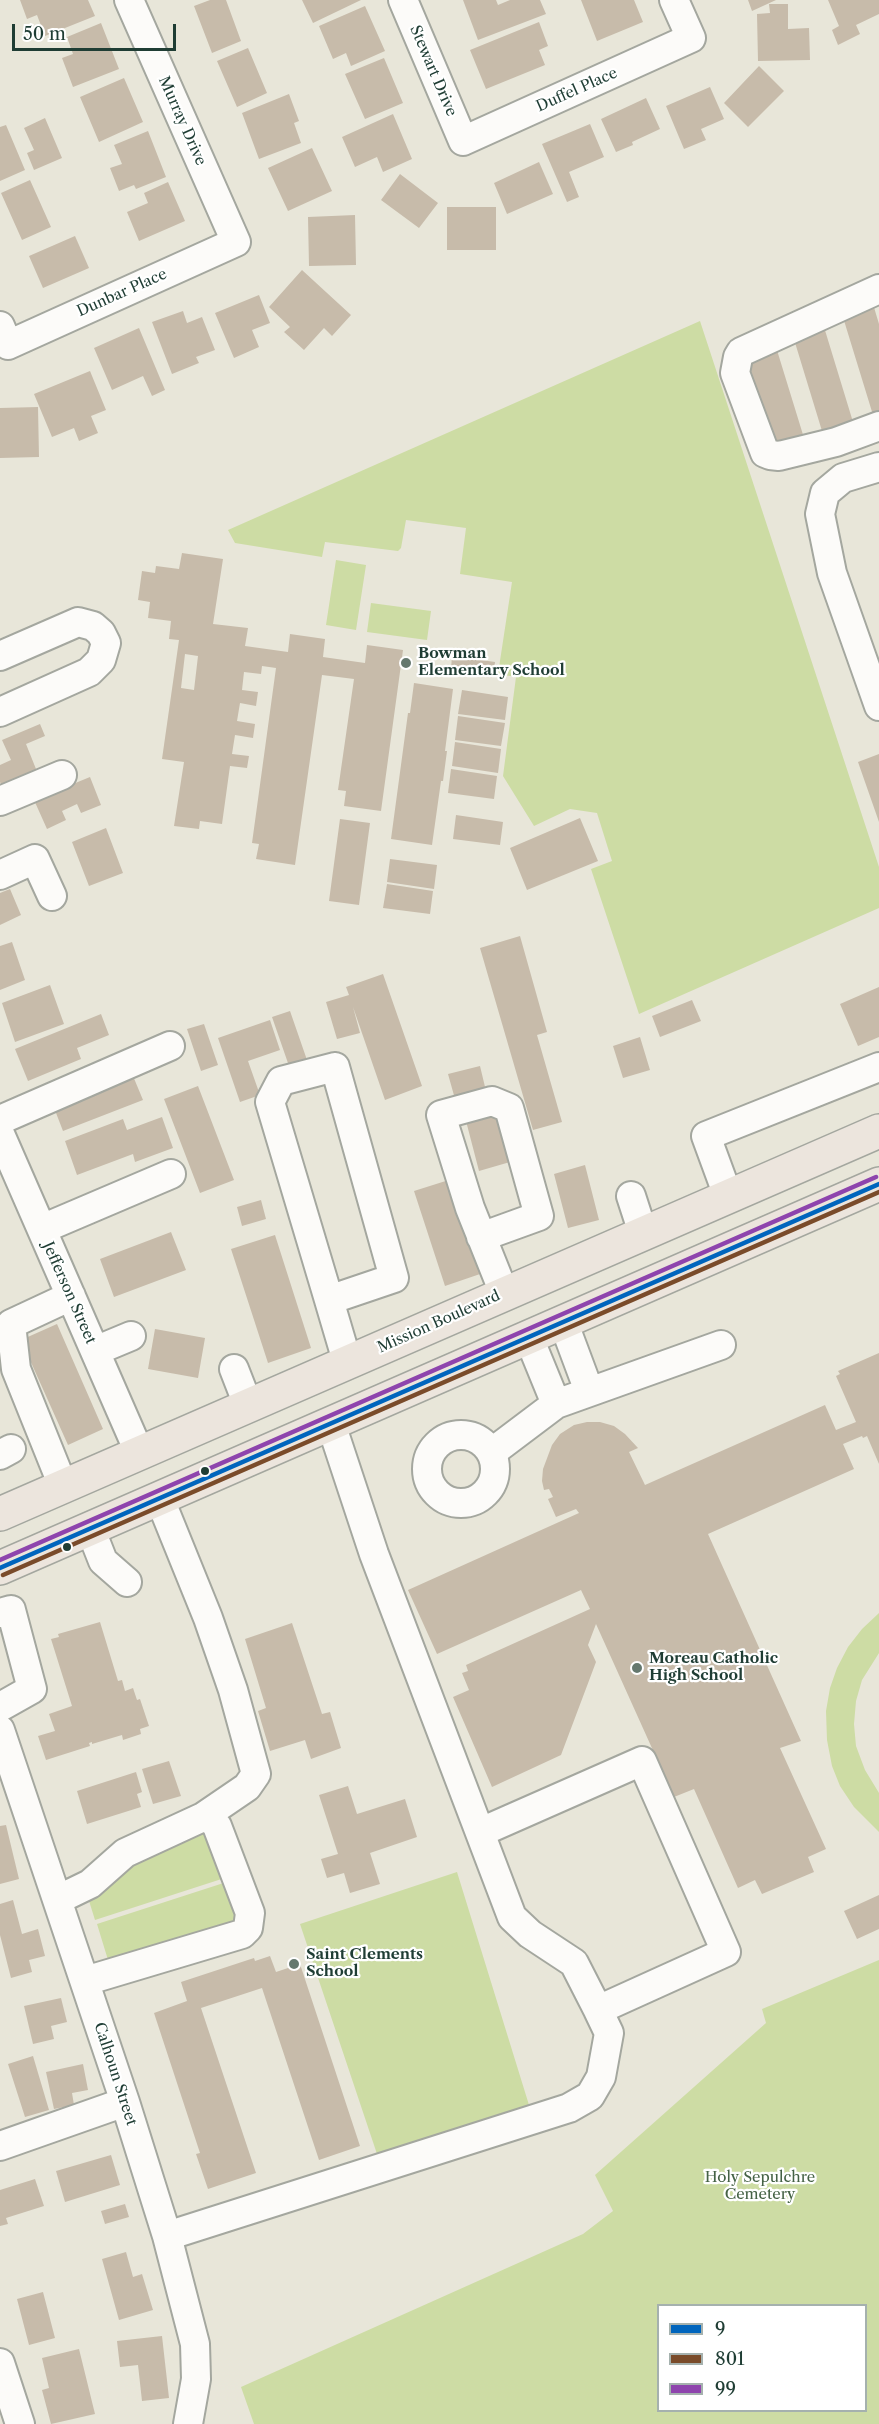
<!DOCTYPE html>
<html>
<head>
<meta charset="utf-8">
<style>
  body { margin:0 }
  #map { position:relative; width:879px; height:2424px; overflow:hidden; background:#e8e6d9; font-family:"Libre Caslon Text",serif }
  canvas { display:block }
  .legend { position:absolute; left:657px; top:2304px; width:210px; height:108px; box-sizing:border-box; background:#fff; border:2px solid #a5b1ae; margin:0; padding:8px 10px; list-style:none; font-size:18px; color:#1f3d34 }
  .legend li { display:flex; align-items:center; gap:12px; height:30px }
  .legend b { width:30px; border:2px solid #a5b1ae }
  .scale { position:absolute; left:12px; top:24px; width:164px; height:27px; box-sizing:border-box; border:3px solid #1f3d34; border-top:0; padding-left:8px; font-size:18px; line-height:21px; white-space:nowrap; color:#1f3d34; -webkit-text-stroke:4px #fff; paint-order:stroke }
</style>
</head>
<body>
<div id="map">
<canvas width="879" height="2424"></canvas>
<ul class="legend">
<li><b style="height:8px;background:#0065bd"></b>9</li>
<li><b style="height:8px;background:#7a4b2a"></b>801</li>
<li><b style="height:8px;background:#8e44ad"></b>99</li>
</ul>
<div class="scale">50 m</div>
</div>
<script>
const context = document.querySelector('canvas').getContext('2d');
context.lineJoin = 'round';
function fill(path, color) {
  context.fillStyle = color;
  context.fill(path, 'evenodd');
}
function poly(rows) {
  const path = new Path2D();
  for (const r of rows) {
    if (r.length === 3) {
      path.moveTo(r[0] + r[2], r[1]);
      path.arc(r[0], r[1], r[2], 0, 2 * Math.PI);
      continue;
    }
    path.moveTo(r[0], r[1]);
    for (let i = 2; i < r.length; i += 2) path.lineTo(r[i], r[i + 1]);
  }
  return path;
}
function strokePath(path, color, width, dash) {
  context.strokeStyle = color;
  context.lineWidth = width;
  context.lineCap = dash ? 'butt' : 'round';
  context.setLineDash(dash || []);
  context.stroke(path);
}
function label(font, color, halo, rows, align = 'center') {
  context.font = font + ' "Libre Caslon Text",serif';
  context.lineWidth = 4.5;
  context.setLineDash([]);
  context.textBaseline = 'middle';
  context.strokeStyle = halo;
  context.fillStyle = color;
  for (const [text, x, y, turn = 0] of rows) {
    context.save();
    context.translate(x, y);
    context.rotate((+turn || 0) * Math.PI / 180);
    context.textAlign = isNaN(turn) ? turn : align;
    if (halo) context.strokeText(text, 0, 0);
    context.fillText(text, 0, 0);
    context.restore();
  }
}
fill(poly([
  [700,321,879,867,879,908,639,1014,591,869,612,861,597,813,570,809,534,826,503,776,516,677,498,674,512,582,460,574,466,528,406,520,401,548,398,551,325,542,322,557,235,543,228,530],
  [336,560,366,565,356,630,326,625],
  [371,603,431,611,427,640,367,632],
  [879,1613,879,1653,862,1680,856,1701,854,1724,856,1746,865,1770,879,1793,879,1832,854,1807,840,1786,832,1766,827,1740,826,1711,830,1688,837,1668,848,1647,862,1629],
  [222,1826,237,1874,95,1920,80,1872],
  [457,1872,529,2105,377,2154,300,1924],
  [239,1878,254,1926,112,1973,97,1924],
  [879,1960,879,2424,254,2424,241,2387,583,2234,613,2211,595,2175,766,2023,762,2009],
  [658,2306,866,2306,866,2410,658,2410]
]), '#cddca4');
fill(poly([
  [20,0,88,0,95,16,45,36,37,15,27,19],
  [210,0,226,0,241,41,212,53,194,6],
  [302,0,361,0,313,23],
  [463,0,496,0,498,5,510,0,540,0,546,14,478,40],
  [581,0,634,0,643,22,597,41],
  [748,0,776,0,752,11],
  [828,0,879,0,879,14,856,25,860,34,838,45,832,30,839,26],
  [769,4,788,4,788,29,809,28,810,60,758,61,757,14,770,13],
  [365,6,385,51,351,66,346,53,333,59,319,26],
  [539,22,548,46,539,50,545,65,486,89,470,50],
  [101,23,119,69,73,87,62,58,73,54,67,37],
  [248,48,267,93,237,107,217,61],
  [384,58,403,103,365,119,345,74],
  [759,66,784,91,748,127,724,103],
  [124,78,143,122,99,142,80,97],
  [710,87,724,119,701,129,706,140,684,149,666,106],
  [289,94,299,121,294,123,301,143,259,159,242,113],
  [646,98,660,129,632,142,633,145,616,152,601,119],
  [393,114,412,159,383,172,377,157,355,167,342,137],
  [45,118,62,158,34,170,27,153,34,150,24,128],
  [590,124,604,157,569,172,579,197,567,202,542,144],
  [6,125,25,170,0,181,0,127],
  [148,131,166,177,136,189,134,185,119,191,110,168,122,164,114,145],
  [312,148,332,191,288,211,268,168],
  [539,162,553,194,507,214,494,183],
  [400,174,438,203,419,228,381,200],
  [30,180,51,227,22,240,1,193],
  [168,182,185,221,139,241,127,212,148,203,144,193],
  [447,207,496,207,496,250,447,250],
  [355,215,356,265,309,266,308,217],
  [75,236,89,268,43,288,29,256],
  [302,270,351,315,332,336,324,328,304,350,284,332,290,327,269,307],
  [259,295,270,323,252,330,259,347,234,358,215,313],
  [873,304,879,324,879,413,873,415,842,314],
  [183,311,187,323,202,317,215,350,196,357,199,363,172,374,152,322],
  [824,327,853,422,822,431,793,336],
  [139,328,165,390,152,396,143,376,112,390,94,348],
  [776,347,804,438,773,448,745,357],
  [90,371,106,410,91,416,98,433,79,441,74,428,52,437,34,394],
  [38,407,39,457,0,458,0,408],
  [182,553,223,559,213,624,248,628,245,646,288,652,290,634,325,639,323,657,365,663,367,645,403,650,381,811,344,806,346,791,338,790,354,679,322,675,295,865,256,859,259,844,252,843,276,668,262,666,261,674,244,672,242,690,258,692,256,706,240,703,237,721,255,724,253,738,235,735,232,754,249,756,247,768,230,766,222,824,200,821,199,829,174,826,184,762,162,759,179,640,169,639,171,621,148,618,150,602,138,600,142,571,155,573,156,566,179,569],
  [185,654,198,656,194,690,181,688],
  [452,656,495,662,494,674,451,669],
  [414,683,453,689,445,751,447,751,443,781,441,781,432,845,391,839,408,713,410,713],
  [462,690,508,697,505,720,458,714],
  [458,716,505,723,501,746,455,740],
  [40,724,45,736,26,744,38,774,3,789,0,782,0,765,11,760,2,740],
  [455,742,501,749,498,773,452,766],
  [879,754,879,822,858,762],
  [451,769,497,776,494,799,448,793],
  [90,777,101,805,81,813,77,804,62,811,66,820,47,829,34,800],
  [456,815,503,822,500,845,453,839],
  [580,818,598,861,527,890,510,848],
  [340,819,370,823,359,905,329,901],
  [106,828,123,873,89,886,72,842],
  [390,859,437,865,434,889,387,882],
  [387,884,433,891,430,914,383,908],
  [10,889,21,915,0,925,0,893],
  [520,936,547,1032,537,1035,562,1122,533,1130,480,948],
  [12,942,25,980,0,990,0,946],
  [383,974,422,1086,385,1100,353,1007,360,1033,337,1039,326,1002,349,995,346,987],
  [50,985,64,1024,15,1042,2,1003],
  [879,987,879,1037,858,1046,840,1004],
  [692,1000,701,1021,660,1037,652,1016],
  [290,1011,307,1060,289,1066,272,1017],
  [101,1014,109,1035,77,1048,81,1059,28,1081,15,1049],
  [270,1020,280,1050,248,1061,260,1095,240,1102,218,1038],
  [204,1024,218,1065,201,1071,187,1029],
  [640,1037,650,1070,623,1078,613,1046],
  [480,1066,486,1091,455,1099,448,1074],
  [133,1076,143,1100,63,1131,51,1100],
  [198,1086,234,1180,200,1193,164,1099],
  [496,1113,510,1162,479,1171,466,1121],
  [162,1117,173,1148,135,1162,133,1154,77,1175,65,1141,123,1119,127,1130],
  [585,1165,599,1220,568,1228,554,1174],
  [452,1179,483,1273,445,1286,414,1191],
  [261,1200,266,1219,242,1226,237,1207],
  [171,1232,186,1270,114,1297,100,1259],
  [275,1235,311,1348,268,1363,231,1249],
  [57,1324,103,1429,68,1445,21,1340],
  [155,1329,205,1338,198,1378,148,1369],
  [879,1353,879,1464,867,1436,863,1438,862,1436,843,1444,854,1469,708,1534,801,1741,780,1748,826,1849,808,1857,814,1872,762,1894,755,1880,738,1888,694,1789,674,1797,596,1624,588,1645,596,1662,561,1755,492,1787,453,1697,469,1690,462,1673,468,1671,466,1665,590,1609,581,1590,437,1654,408,1590,579,1513,576,1509,556,1517,548,1499,553,1497,549,1489,544,1490,542,1481,543,1469,552,1445,560,1434,574,1425,587,1422,600,1422,614,1426,625,1434,638,1448,629,1452,645,1485,825,1405,836,1430,856,1422,836,1376,840,1374,838,1371],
  [100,1622,118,1681,122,1680,125,1691,133,1688,137,1700,140,1699,149,1726,140,1729,141,1734,123,1740,122,1735,92,1744,92,1742,89,1743,90,1746,46,1760,38,1736,55,1731,49,1714,72,1706,51,1639,59,1637,58,1634],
  [292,1623,322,1714,330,1712,341,1748,311,1759,305,1740,270,1751,258,1711,266,1708,245,1639],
  [169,1761,181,1796,153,1804,142,1769],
  [136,1772,142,1792,137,1794,141,1807,87,1824,77,1791],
  [348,1786,357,1814,405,1799,417,1837,370,1853,380,1884,350,1893,344,1873,327,1878,321,1859,338,1854,319,1795],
  [6,1825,19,1879,0,1884,0,1826],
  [879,1895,879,1929,857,1939,844,1911],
  [13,1900,22,1934,38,1929,45,1956,29,1960,32,1972,11,1978,0,1935,0,1904],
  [270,1956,276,1972,300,1964,360,2146,319,2160,262,1988,201,2008,256,2173,208,2189,196,2154,200,2153,154,2013,187,2001,181,1982,254,1958,255,1961],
  [61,1998,67,2022,51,2026,54,2039,33,2044,24,2006],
  [33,2056,49,2110,25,2117,8,2064],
  [83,2064,88,2090,72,2093,74,2105,54,2109,46,2072],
  [111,2155,120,2185,65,2202,56,2171],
  [35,2179,44,2206,6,2218,8,2224,0,2226,0,2190],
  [125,2204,129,2217,105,2224,101,2211],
  [126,2252,133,2277,142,2274,153,2310,119,2320,102,2259],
  [43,2292,55,2338,29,2345,17,2299],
  [162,2336,169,2398,142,2401,138,2365,120,2367,117,2341],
  [79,2349,95,2414,51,2424,42,2390,49,2388,42,2358]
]), '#c7bbaa');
const minor = poly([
  [403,0,463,141,691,38,674,0],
  [879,289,741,352,738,357,735,373,765,453,770,455,779,456,836,442,879,426],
  [0,326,8,345,236,242,129,0],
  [879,467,843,478,825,493,820,514,832,573,879,706],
  [0,656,78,622,93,626,101,633,106,643,101,660,89,672,0,712],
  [0,801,62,775],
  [0,875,35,859,52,896],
  [335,1067,394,1278,329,1300,270,1102,281,1081,335,1067],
  [0,1120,170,1046],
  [0,1134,139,1452],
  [631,1196,643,1233],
  [728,1196,706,1136,879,1067],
  [42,1229,171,1174],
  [481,1237,539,1216,509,1108,492,1101,441,1115,470,1208,504,1293],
  [329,1300,347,1361],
  [564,1324,589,1391],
  [529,1338,556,1404],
  [95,1351,131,1336],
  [234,1369,248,1405],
  [331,1424,374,1554,512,1917,530,1934,574,1963,598,2010,726,1952,642,1761,481,1832],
  [461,1469,34],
  [491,1453,556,1404,721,1345],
  [0,1455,11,1449],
  [63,1486,16,1369,11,1324,71,1296],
  [90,1528,103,1561,127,1582],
  [0,1613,11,1610,32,1689,0,1707],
  [0,1730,125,2102,167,2236,195,2344,196,2379,188,2424],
  [57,1900,90,1884,125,1853,203,1817,247,1787,256,1774,233,1690,208,1618,159,1497],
  [85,1981,242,1934,248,1928,250,1913,217,1826,211,1819,203,1817],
  [0,2146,125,2102],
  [167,2236,569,2108,590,2096,601,2077,609,2033,598,2010],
  [0,2363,20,2424]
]);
const major = poly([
  [0,1514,879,1131],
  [0,1568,879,1184]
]);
strokePath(minor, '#a4a79f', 32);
strokePath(major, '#a4a79f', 36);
strokePath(minor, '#fcfbf9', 28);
strokePath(major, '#ece5dd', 33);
strokePath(poly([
  [0,1568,879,1184]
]), '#0065bd', 4.5);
strokePath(poly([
  [3,1575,879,1192]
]), '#7a4b2a', 4.5);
strokePath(poly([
  [0,1560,876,1177]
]), '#8e44ad', 4.5);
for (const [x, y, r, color] of [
  [406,663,6,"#65786e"],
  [205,1471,5,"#1f3d34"],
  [67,1547,5,"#1f3d34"],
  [637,1668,6,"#65786e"],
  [294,1964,6,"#65786e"]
]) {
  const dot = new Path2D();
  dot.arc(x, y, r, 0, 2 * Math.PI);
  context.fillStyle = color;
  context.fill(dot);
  strokePath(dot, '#fff', 2);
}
label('15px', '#1f3d34', '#fff', [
  ["Stewart Drive",433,71,67],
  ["Duffel Place",577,90,-24],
  ["Murray Drive",182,121,66],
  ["Dunbar Place",122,293,-24],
  ["Jefferson Street",69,1293,66],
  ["Mission Boulevard",439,1322,-24],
  ["Calhoun Street",115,2074,72]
]);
label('bold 15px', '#1f3d34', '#fff', [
  ["Bowman",418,654],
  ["Elementary School",418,671],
  ["Moreau Catholic",649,1659],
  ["High School",649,1676],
  ["Saint Clements",306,1955],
  ["School",306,1972]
], 'left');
label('15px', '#456245', '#fff', [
  ["Holy Sepulchre",760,2178],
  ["Cemetery",760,2195]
]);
</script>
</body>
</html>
